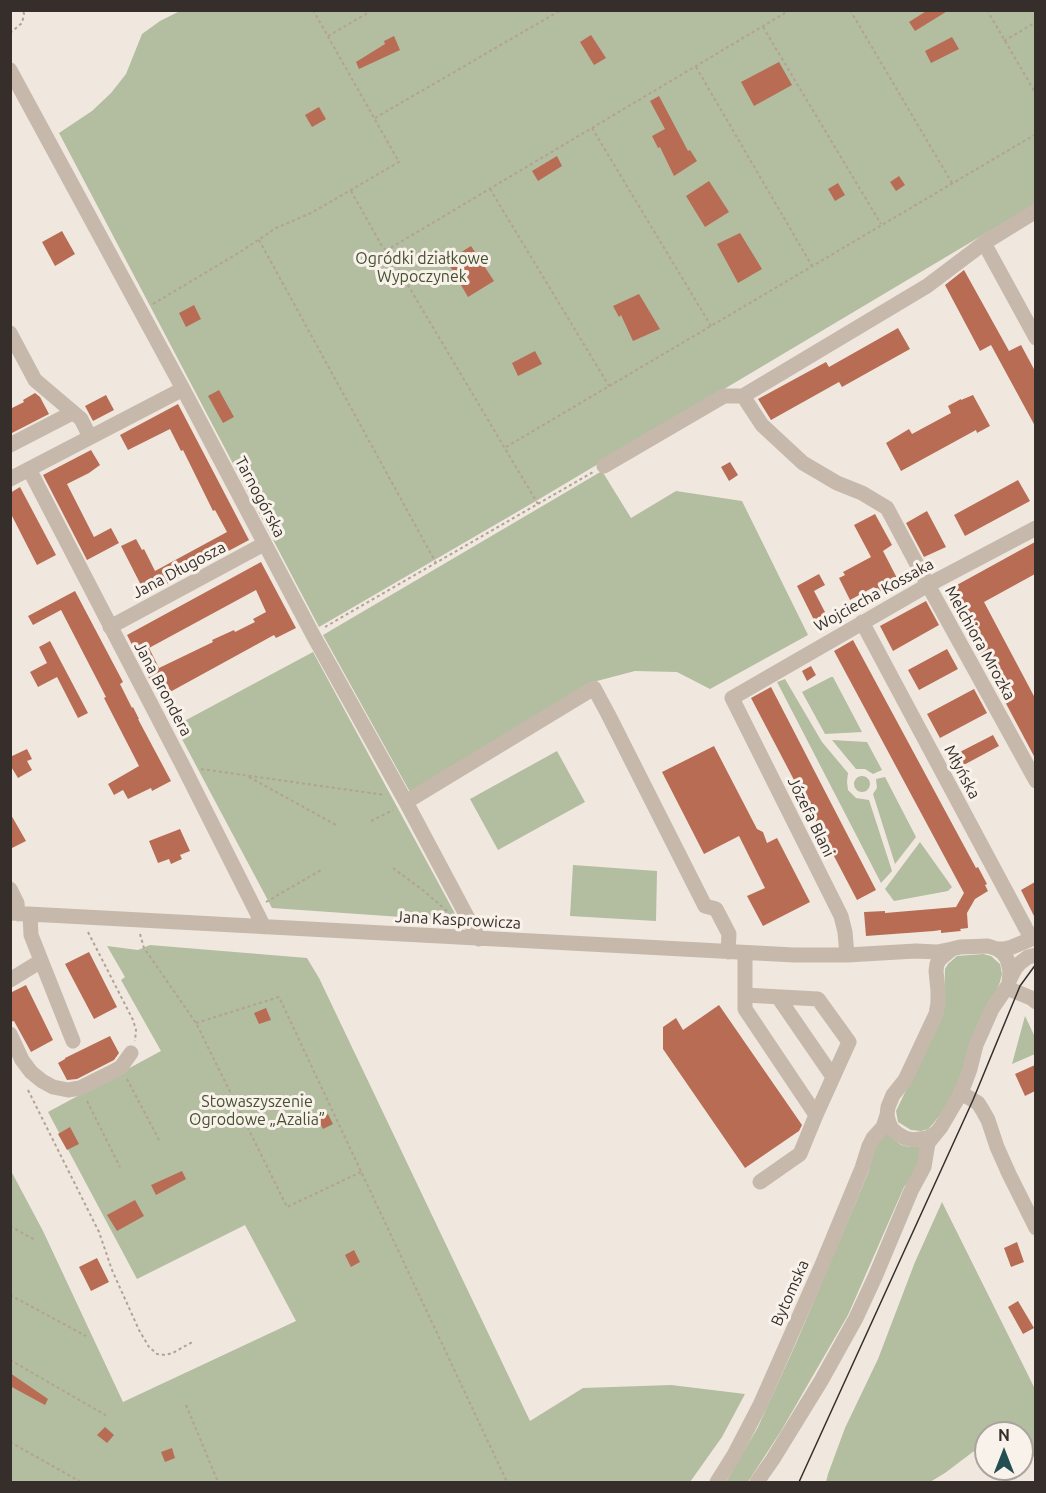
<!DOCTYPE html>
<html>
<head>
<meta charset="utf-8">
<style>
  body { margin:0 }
  #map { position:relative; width:1046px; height:1493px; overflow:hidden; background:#f0e8df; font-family:Ubuntu,sans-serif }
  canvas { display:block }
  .frame { position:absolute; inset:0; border:12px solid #352e2a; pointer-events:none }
  .north { position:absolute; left:974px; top:1421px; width:60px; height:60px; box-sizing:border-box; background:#f8f2eb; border:2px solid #aaa49e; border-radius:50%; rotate:0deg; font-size:16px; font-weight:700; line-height:24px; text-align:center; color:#352e2a }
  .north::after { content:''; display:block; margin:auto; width:21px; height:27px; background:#244f52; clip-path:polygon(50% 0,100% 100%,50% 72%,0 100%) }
</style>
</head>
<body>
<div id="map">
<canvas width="1046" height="1493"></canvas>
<div class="frame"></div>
<div class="north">N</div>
</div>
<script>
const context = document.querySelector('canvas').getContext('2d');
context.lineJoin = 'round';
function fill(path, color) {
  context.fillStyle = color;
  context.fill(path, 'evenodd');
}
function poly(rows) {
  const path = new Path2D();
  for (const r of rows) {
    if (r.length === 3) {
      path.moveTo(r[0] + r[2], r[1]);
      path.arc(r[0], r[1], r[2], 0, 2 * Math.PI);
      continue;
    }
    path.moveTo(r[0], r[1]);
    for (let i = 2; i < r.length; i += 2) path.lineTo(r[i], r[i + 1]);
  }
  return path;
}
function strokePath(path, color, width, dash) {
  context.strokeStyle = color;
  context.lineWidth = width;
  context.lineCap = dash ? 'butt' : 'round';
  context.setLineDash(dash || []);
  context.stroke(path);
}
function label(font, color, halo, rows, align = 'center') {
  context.font = font + ' Ubuntu,sans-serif';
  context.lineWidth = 6;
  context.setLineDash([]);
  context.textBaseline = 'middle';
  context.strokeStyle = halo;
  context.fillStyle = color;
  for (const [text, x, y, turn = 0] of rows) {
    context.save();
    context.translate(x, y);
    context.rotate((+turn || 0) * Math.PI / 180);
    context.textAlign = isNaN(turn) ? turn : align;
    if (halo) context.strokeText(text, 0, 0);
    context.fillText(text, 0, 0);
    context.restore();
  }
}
fill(poly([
  [180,11,1035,11,1035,204,536,501,319,627,59,133,92,111,111,93,126,74,142,34,160,21],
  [602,471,631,518,676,491,742,501,808,635,710,689,677,672,635,671,593,682,410,792,323,635],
  [313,652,459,921,272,908,175,726],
  [831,677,833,677,862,732,825,734,802,692],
  [785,679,822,742,848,773,847,782,848,790,856,798,869,800,892,871,881,883,777,682],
  [832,740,867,742,882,770,873,774,865,769,856,769],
  [557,751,585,802,498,850,470,799],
  [862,784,8],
  [885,777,916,837,895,864,873,794,877,788,876,779],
  [920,842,952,887,948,891,894,901,885,889],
  [573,865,657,871,656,921,570,916],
  [150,945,307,958,319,978,530,1421,583,1388,671,1385,745,1394,722,1437,690,1482,11,1482,10,1169,43,1231,123,1402,296,1321,245,1225,137,1279,48,1112,161,1051,121,980,125,977,107,946,138,950],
  [983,954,991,956,1000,964,1002,974,1000,982,962,1074,946,1107,933,1124,928,1129,921,1131,911,1130,898,1122,896,1111,935,1030,944,1004,945,969,948,964,957,956],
  [1025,1016,1035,1037,1035,1054,1012,1064],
  [886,1132,901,1145,910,1147,920,1147,920,1161,914,1175,904,1187,848,1315,781,1431,748,1482,726,1482,758,1427,797,1341,869,1171,873,1149],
  [942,1202,1035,1389,1035,1457,1022,1452,1022,1433,986,1433,986,1442,945,1473,930,1482,826,1482,828,1474,845,1428,878,1359,915,1262]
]), '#b3bda0');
fill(poly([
  [928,10,949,10,915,31,909,22],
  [591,35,606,58,594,65,580,42],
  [394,36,400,50,359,69,356,62,385,44,384,41],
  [952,37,959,49,931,63,925,51],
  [779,62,792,85,754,106,741,82],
  [659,96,688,151,690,150,697,161,674,176,660,147,658,148,652,136,665,129,650,101],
  [319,107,326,119,312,127,305,115],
  [557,156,562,166,538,181,532,171],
  [899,176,905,185,896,191,890,182],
  [709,181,729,212,705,227,686,196],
  [838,183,845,195,835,201,828,189],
  [62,231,75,254,55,266,42,242],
  [740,233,762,269,738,283,717,244],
  [471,246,494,281,468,297,447,261],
  [964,270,1009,351,1021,345,1035,371,1035,426,991,345,980,351,945,285],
  [639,294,660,329,633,341,621,315,619,317,613,306],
  [194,305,201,319,186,327,179,313],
  [898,328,910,349,842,387,839,382,771,420,758,399,826,362,829,367],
  [535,351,542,364,518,376,512,363],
  [219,390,234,417,223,423,208,396],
  [35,393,40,397,49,414,10,434,10,409,24,402,23,400],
  [106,395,114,410,93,421,85,406],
  [973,395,990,426,977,433,976,430,901,471,886,443,909,429,912,434,951,413,948,406,961,399,961,400],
  [178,404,249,540,146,595,121,546,136,539,142,550,144,549,155,571,227,532,215,510,213,511,183,450,181,451,170,429,128,450,120,435],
  [91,450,100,465,89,473,67,484,94,537,111,528,119,543,87,560,43,475],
  [730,462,738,475,729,481,721,467],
  [1018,480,1030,501,965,536,954,515],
  [20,487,56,555,37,565,10,512,10,493],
  [927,511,946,547,924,557,906,523],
  [875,514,892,545,883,551,899,582,878,593,874,587,850,600,839,578,845,575,843,572,871,557,854,525],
  [1035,542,1035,574,984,602,1035,698,1035,758,946,591],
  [261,562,296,628,276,638,274,635,170,692,166,684,155,690,127,635],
  [256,590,266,612,253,619,255,622,235,632,234,630,212,640,213,642,159,668,149,648],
  [819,574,825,585,814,591,826,614,814,620,797,586],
  [75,591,123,682,120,684,132,708,133,707,139,719,138,719,171,781,152,791,151,788,128,799,123,790,114,795,108,784,139,766,104,698,106,697,61,610,33,625,28,616],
  [926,601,939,625,893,651,880,626],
  [853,640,976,868,978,867,987,884,985,885,988,891,975,899,967,913,968,928,960,929,961,931,941,933,941,930,934,931,866,936,864,912,885,911,885,913,956,907,964,893,834,651],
  [50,641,88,713,78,718,57,677,38,687,30,672,47,663,39,647],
  [947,649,958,669,919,690,908,670],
  [811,666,816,675,807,681,802,671],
  [771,687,876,890,857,900,751,698],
  [974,689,987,713,940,738,927,714],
  [993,735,999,746,960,767,954,755],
  [714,746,757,829,763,832,767,843,777,838,810,902,763,926,747,896,765,888,739,836,704,854,662,772],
  [27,749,32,759,27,761,32,770,18,778,10,765,10,757],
  [10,813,26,841,10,849],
  [180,829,190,851,180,855,182,859,171,864,169,859,158,863,149,841],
  [1035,882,1035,918,1021,890],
  [89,952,117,1007,94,1019,65,964],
  [26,985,53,1040,31,1052,14,1021,10,1022,10,993],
  [719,1005,802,1125,799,1131,745,1168,663,1049,663,1027,676,1018,683,1030],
  [266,1008,271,1020,259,1024,254,1013],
  [110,1036,119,1053,114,1060,77,1079,67,1080,58,1063,65,1059,65,1058],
  [1035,1065,1035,1091,1025,1096,1015,1074],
  [328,1114,333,1124,323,1129,318,1119],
  [70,1127,79,1144,67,1150,58,1134],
  [182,1171,186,1179,156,1195,151,1185],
  [135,1200,144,1216,117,1231,107,1215],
  [1017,1242,1024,1262,1011,1267,1004,1248],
  [354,1250,360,1262,351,1267,345,1255],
  [97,1258,109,1282,91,1291,79,1267],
  [1018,1301,1034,1328,1023,1334,1008,1307],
  [10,1373,48,1399,45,1405,10,1386],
  [105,1427,114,1435,107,1443,97,1435],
  [172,1448,175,1458,165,1462,161,1452]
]), '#b86c54');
strokePath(poly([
  [850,10,952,183],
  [987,10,1036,94],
  [763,27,881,224],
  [10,33,22,23,24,14,23,10],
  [328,36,373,10],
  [1004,41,1036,22],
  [696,67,812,266],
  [375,118,561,10],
  [592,128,711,326],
  [490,189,609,386],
  [351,191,383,248,387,250],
  [259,240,436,563],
  [153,304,240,252,276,228,311,213,399,162,313,10],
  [506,447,1036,134],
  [538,504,387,250,790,10],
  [325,627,593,472],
  [201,769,385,795],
  [249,777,336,825],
  [371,821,393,810],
  [393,868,424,891,447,911],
  [266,902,323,869],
  [88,932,133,1020,136,1030,135,1041],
  [140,934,144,948,196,1023,287,1207,361,1172],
  [196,1023,279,997,507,1482],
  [127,1079,159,1140],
  [28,1090,99,1232,112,1270,139,1330,149,1347,157,1354,165,1355,173,1353,194,1341],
  [87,1101,120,1167],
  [10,1226,35,1240],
  [10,1295,86,1336],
  [10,1360,107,1416],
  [186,1405,218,1482],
  [10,1442,81,1482]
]), '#b2a296', 2, [3, 3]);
strokePath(poly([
  [10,70,183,389,313,635,406,802,479,939],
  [984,243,1036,211],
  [10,333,35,380,81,419,90,437],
  [743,396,762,425,803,463,837,483,862,493,887,508,928,585,1036,781],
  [10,445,72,413],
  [604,466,724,396,743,396,927,286,984,243,1036,338],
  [29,469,183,766,264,927],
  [10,479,183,389],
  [862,622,1031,938],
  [110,627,264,544],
  [406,802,594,688,608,714,705,906,716,909,729,934,728,952],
  [10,889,17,903,18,914],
  [10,913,794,955,847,955,916,951,937,952,952,949],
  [30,915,31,935,73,1041],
  [997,949,1004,949,1012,947,1036,937],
  [745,953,745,1009,816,1115,800,1154,760,1182],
  [847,955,845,932,841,916,732,698,928,585,1036,528],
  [1010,979,1015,969,1020,963,1028,957,1036,955],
  [10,980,41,961],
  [1007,988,1031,998,1036,1002],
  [745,995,818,999,849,1042,816,1115],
  [778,997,833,1077],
  [10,1034,22,1060,31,1072,42,1081,53,1087,68,1090,80,1088,114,1071,121,1067,131,1053],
  [961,1093,978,1103,983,1111,988,1120,997,1147,1009,1174,1036,1228],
  [717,1482,734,1455,760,1405,821,1267,862,1168,869,1146,873,1138,883,1127,887,1115],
  [757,1482,773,1459,821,1381,856,1318,875,1277,911,1191,924,1167,928,1143,941,1127,961,1093,970,1069,976,1045,992,1009,1009,984,1010,971,1007,959,1003,953,997,949,988,946,960,947,952,949,940,959,937,964,936,971,938,991,938,1003,936,1014,905,1080,893,1095,888,1107,887,1115,889,1123,892,1129,898,1134,905,1138,913,1140,927,1138,934,1134]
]), '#c7b8ac', 15);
strokePath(poly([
  [799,1482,973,1100,1020,986,1036,964]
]), '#352e2a', 1.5);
label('16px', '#455130', '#f8f2eb', [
  ["Ogródki działkowe",422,259],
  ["Wypoczynek",422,277],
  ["Stowaszyszenie",257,1102],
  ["Ogrodowe „Azalia”",257,1120]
]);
label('16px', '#352e2a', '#f8f2eb', [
  ["Tarnogórska",260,497,62],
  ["Jana Długosza",179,570,-28],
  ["Wojciecha Kossaka",874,595,-29],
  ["Melchiora Mrozka",980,643,61],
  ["Jana Brondera",163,689,62],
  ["Młyńska",962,772,62],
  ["Józefa Blani",811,817,64],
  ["Jana Kasprowicza",458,920,3],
  ["Bytomska",790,1293,-66]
]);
</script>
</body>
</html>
